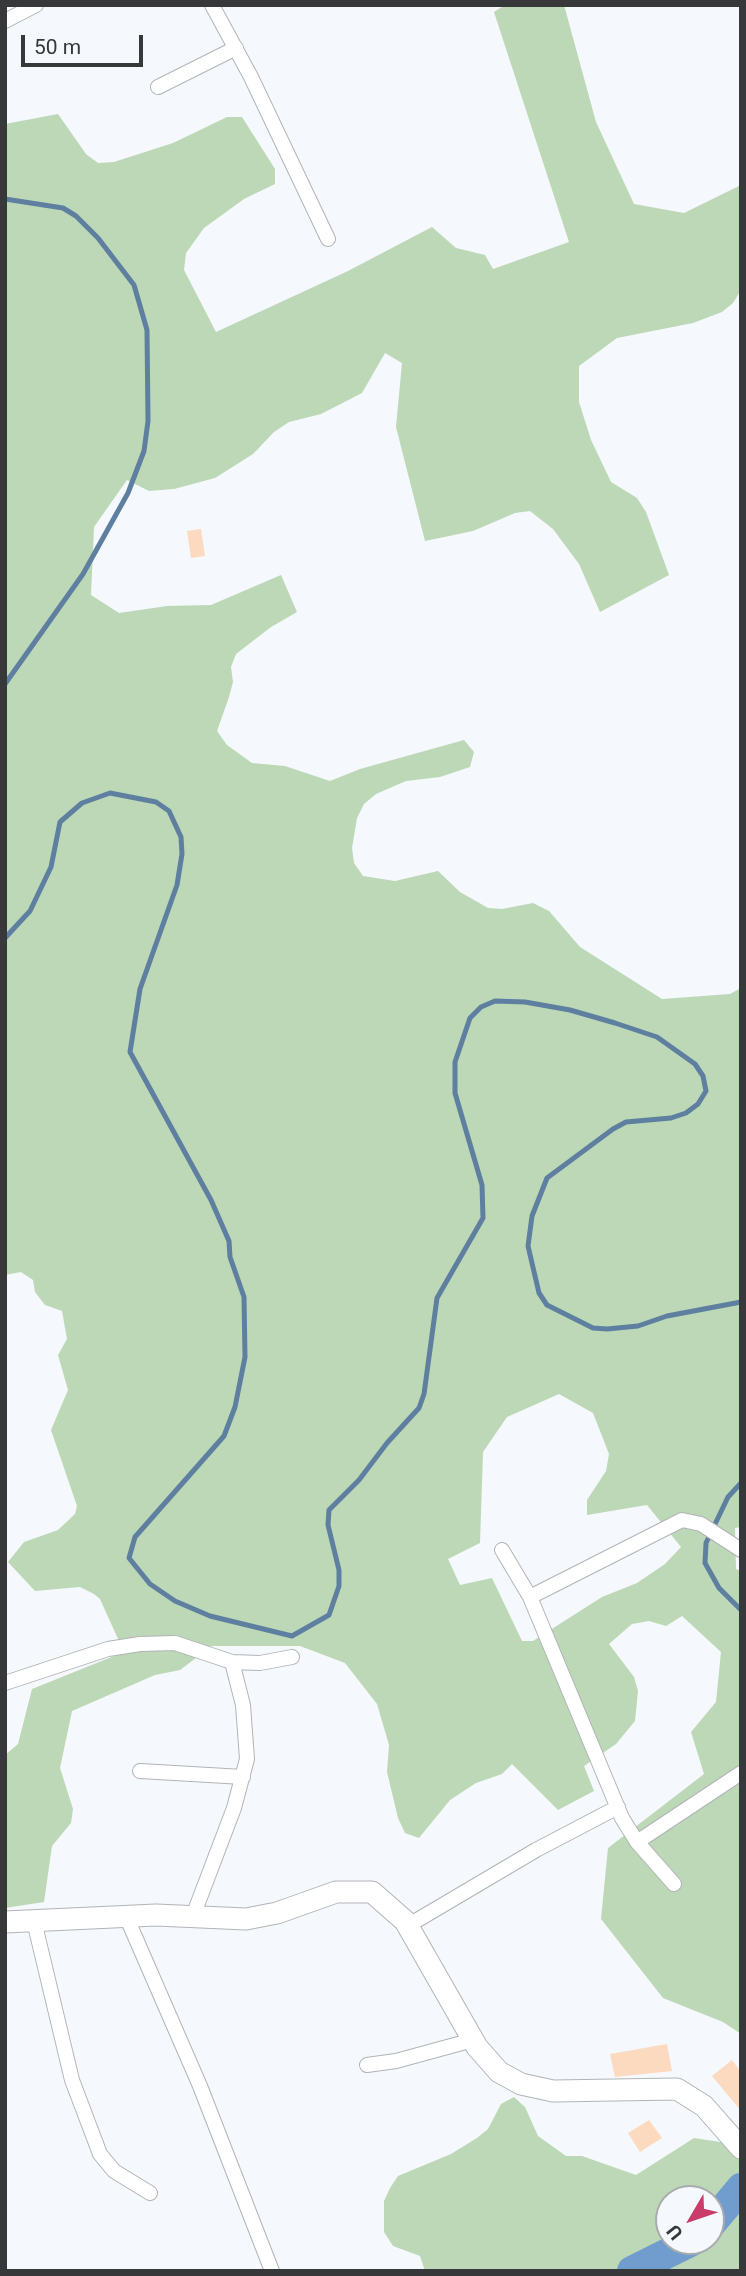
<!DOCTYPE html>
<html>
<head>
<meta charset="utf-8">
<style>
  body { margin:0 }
  #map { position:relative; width:746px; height:2276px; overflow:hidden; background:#f5f8fc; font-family:Roboto,sans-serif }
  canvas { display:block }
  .frame { position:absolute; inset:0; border:7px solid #373839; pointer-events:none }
  .north { position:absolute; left:655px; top:2185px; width:70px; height:70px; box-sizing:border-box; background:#f5f8fc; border:2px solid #a9abae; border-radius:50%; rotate:231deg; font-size:19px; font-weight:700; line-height:28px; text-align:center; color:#373839 }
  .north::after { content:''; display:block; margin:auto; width:24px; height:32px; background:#ca3c6a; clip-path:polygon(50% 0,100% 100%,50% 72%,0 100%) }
  .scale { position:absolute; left:21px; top:35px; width:122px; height:32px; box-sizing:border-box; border:4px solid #373839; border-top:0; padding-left:9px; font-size:21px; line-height:24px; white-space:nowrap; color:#373839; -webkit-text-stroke:5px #f5f8fc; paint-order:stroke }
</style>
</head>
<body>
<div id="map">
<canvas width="746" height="2276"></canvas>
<div class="frame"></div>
<div class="north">U</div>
<div class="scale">50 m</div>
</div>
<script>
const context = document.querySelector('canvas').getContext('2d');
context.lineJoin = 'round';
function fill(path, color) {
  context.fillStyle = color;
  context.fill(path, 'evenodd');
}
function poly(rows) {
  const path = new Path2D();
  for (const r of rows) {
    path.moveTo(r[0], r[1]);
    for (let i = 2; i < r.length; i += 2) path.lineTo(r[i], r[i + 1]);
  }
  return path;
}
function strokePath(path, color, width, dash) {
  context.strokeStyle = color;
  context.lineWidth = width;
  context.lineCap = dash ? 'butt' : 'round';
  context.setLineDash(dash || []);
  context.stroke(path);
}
fill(poly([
  [505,5,564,5,596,122,634,204,684,213,741,185,741,290,733,303,722,312,693,323,617,338,579,366,579,402,591,440,611,482,637,498,646,512,669,575,600,612,579,564,553,529,530,511,515,513,473,531,425,541,396,427,402,363,385,353,362,393,321,414,289,422,274,432,253,454,215,478,174,489,149,491,127,480,94,527,91,595,119,613,167,606,211,605,281,575,297,612,271,627,236,654,231,667,233,682,229,697,217,731,227,745,252,763,285,766,330,781,360,769,464,740,474,752,470,767,440,777,406,781,376,794,364,804,357,818,352,848,354,863,363,876,395,881,438,871,460,892,488,908,502,909,533,903,549,911,580,947,662,999,730,994,741,988,741,1527,735,1528,736,1569,741,1571,741,2034,723,2022,663,1998,601,1919,608,1848,704,1774,691,1732,716,1702,721,1652,682,1616,666,1626,649,1621,632,1624,609,1644,634,1677,638,1691,635,1721,616,1744,584,1766,594,1791,558,1810,512,1764,502,1774,476,1783,450,1800,419,1838,405,1833,398,1818,387,1772,389,1745,377,1704,345,1663,300,1646,212,1646,180,1670,155,1675,72,1711,60,1768,73,1809,71,1823,52,1846,44,1902,5,1908,5,1755,18,1744,32,1689,124,1652,100,1599,94,1594,80,1587,35,1591,8,1562,24,1542,58,1530,75,1514,77,1506,51,1430,68,1390,58,1355,67,1339,62,1311,45,1305,35,1292,33,1280,21,1272,5,1275,5,124,58,114,86,154,98,163,114,162,173,143,227,117,242,117,275,169,275,184,244,199,204,228,186,253,184,270,216,332,348,271,432,227,456,248,485,255,493,269,569,242,494,12],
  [559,1394,593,1413,609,1454,606,1471,587,1500,587,1515,647,1505,681,1547,665,1564,637,1583,602,1597,533,1641,522,1641,492,1578,460,1585,448,1559,480,1543,483,1452,507,1417],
  [514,2097,525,2107,538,2136,566,2156,582,2156,636,2175,694,2138,720,2142,741,2138,741,2271,425,2271,420,2256,393,2246,384,2232,384,2201,390,2188,398,2176,451,2154,477,2138,488,2129,501,2104],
  [669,2199,711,2199,711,2241,669,2241]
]), '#bcd8b6');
strokePath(poly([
  [5,199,63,208,76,216,98,238,134,285,147,330,148,421,144,451,128,493,83,574,5,684],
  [5,938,30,911,51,867,60,822,82,803,110,793,156,802,169,811,181,837,182,854,177,885,140,989,130,1052,211,1200,229,1241,230,1257,244,1297,245,1357,235,1407,224,1436,135,1537,129,1558,150,1584,175,1601,210,1616,292,1636,329,1615,339,1586,339,1570,328,1525,329,1510,359,1480,387,1443,419,1408,424,1394,437,1298,483,1218,482,1185,455,1093,455,1062,470,1018,481,1007,495,1001,525,1002,570,1010,615,1023,657,1037,695,1064,703,1076,706,1091,698,1104,686,1113,671,1118,626,1122,613,1129,547,1178,532,1216,528,1246,539,1293,547,1305,593,1328,607,1329,638,1326,667,1316,741,1302],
  [741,1483,728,1497,706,1543,705,1563,719,1588,741,1610]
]), '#5f7fa1', 5);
strokePath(poly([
  [711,2224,741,2188],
  [632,2271,692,2241]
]), '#709dce', 30);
fill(poly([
  [201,529,205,556,191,558,187,531],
  [667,2044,672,2071,615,2077,610,2054],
  [732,2060,741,2072,741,2111,712,2076],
  [649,2120,662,2138,640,2152,628,2133]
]), '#fcdabf');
const minor = poly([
  [212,5,251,77,328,239],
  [5,21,36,5],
  [158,87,236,48],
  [502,1550,530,1597,622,1818,637,1842,674,1884],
  [530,1597,682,1520,701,1524,741,1550],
  [5,1683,108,1649,140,1644,175,1643,232,1662,260,1663,292,1657],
  [140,1771,243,1777],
  [637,1842,741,1773],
  [126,1916,200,2086,272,2271],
  [193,1916,234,1808,247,1759,243,1705,232,1662],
  [34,1921,72,2080,100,2154,114,2171,150,2193],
  [409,1925,536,1850,618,1807],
  [367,2065,396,2061,473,2040]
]);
const secondary = poly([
  [5,1922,156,1915,246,1919,277,1913,336,1892,372,1892,405,1921,477,2047,499,2072,521,2084,553,2091,677,2089,704,2106,741,2148]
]);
strokePath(minor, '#b1b4b7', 16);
strokePath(secondary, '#b1b4b7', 23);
strokePath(minor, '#fff', 14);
strokePath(secondary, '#fff', 21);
</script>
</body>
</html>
